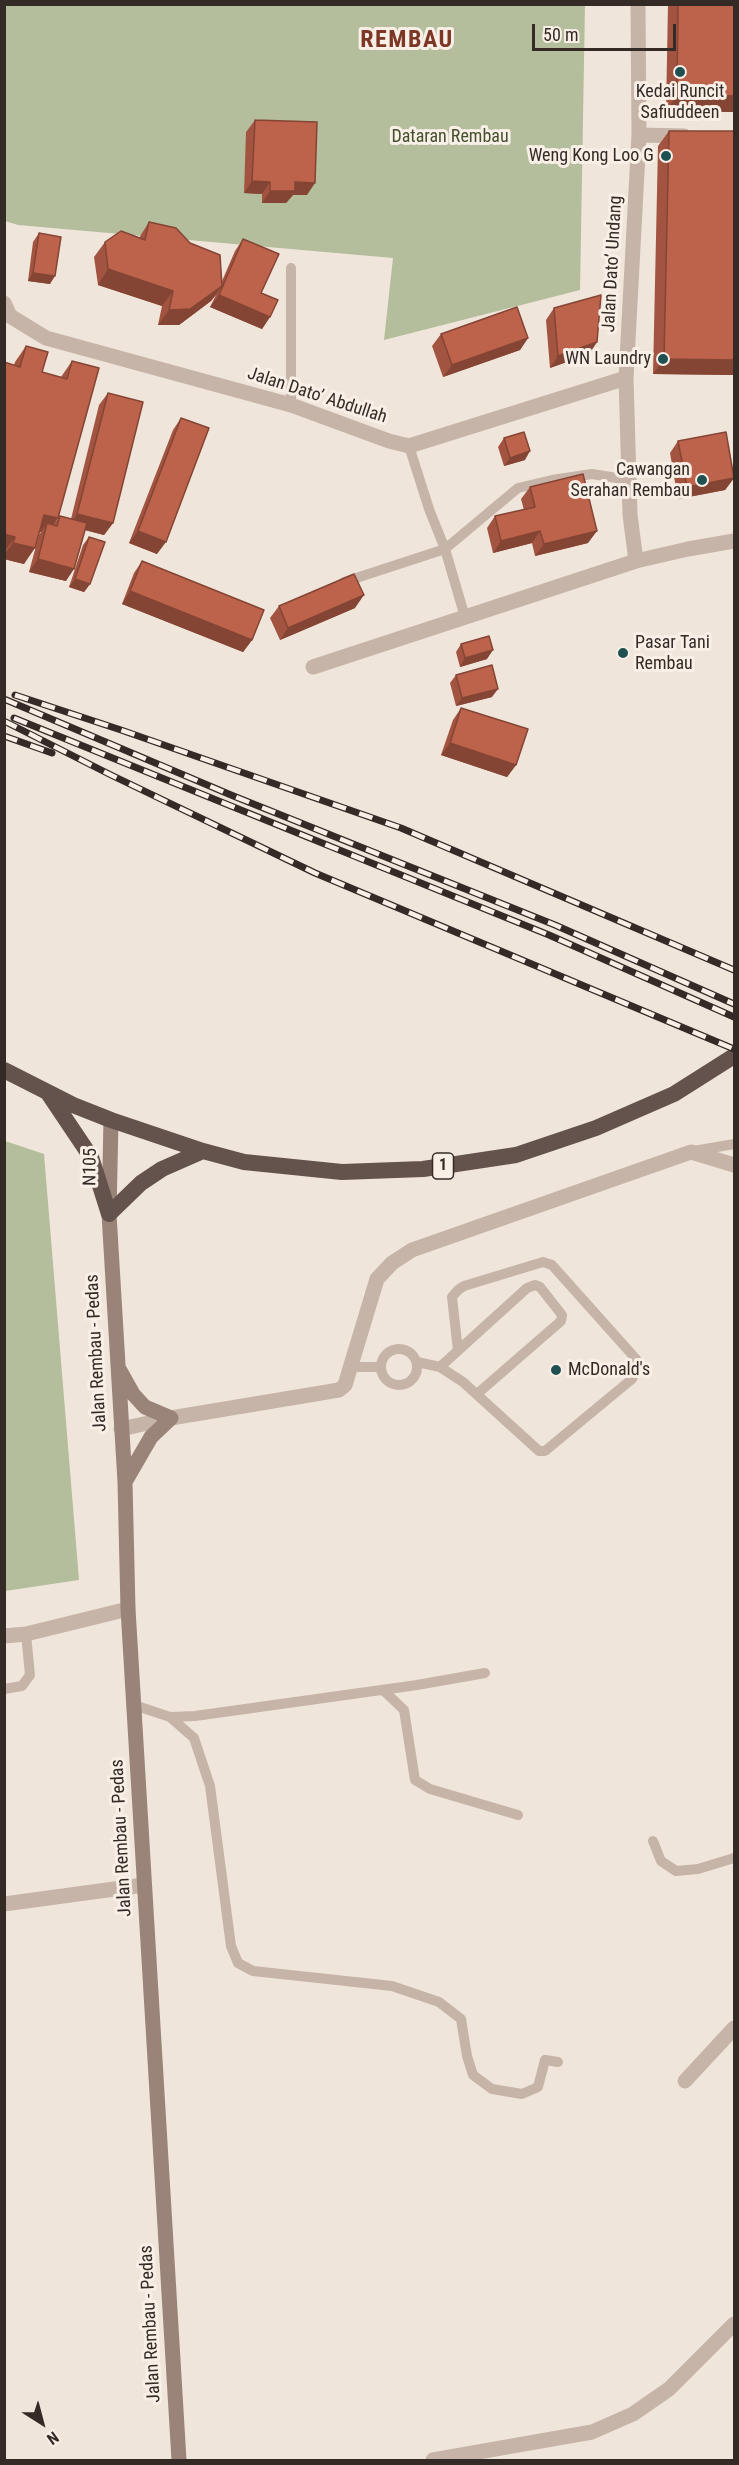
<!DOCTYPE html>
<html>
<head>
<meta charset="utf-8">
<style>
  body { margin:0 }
  #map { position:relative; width:739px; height:2465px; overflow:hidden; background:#f0e5db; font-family:"Roboto Condensed",sans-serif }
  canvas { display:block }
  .frame { position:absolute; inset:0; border:6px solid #342b27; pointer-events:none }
  .north { position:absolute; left:12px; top:2393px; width:60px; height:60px; -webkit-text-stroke:4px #f8efe7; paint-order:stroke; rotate:144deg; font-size:16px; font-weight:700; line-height:24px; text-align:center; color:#342b27 }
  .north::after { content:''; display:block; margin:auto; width:21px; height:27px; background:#342b27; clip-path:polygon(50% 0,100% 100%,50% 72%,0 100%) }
  .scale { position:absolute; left:532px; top:24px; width:144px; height:27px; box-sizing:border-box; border:3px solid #342b27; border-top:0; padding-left:8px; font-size:18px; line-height:21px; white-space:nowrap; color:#342b27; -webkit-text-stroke:4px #f8efe7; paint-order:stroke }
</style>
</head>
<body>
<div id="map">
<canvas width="739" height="2465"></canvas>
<div class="frame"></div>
<div class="north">N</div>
<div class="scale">50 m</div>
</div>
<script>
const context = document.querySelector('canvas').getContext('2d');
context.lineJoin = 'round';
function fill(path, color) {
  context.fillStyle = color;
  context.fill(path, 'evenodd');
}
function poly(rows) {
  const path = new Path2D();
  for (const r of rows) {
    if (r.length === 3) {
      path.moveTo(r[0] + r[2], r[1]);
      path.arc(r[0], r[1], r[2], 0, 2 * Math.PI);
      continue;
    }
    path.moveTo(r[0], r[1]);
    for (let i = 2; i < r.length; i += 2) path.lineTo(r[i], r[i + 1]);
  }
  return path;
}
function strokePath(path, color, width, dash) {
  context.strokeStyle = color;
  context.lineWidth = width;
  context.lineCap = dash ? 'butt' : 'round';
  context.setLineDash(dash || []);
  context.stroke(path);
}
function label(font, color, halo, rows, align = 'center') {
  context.font = font + ' "Roboto Condensed",sans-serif';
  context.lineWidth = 6;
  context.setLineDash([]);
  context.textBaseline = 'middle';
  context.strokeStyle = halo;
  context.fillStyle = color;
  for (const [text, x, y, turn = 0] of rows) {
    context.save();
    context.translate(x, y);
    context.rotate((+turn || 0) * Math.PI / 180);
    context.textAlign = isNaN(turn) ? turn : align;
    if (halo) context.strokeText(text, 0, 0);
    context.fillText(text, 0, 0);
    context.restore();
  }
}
fill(poly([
  [4,5,585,5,580,290,384,340,393,258,18,225,5,221],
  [5,1141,44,1154,79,1580,5,1591]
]), '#b4bd9c');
strokePath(poly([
  [291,405,291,268],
  [409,446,429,509,445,549,465,617],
  [344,582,445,549,518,488,552,480,592,474,629,480],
  [694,1151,734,1144],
  [399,1367,18],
  [417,1362,440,1367,463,1382,539,1451,545,1451,632,1379,639,1366,636,1359,552,1265,543,1262,464,1286,458,1290,452,1297,458,1351],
  [351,1367,381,1367],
  [440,1367,527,1288,535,1285,540,1287,562,1315,561,1321,477,1394],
  [4,1689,22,1686,30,1675,26,1634],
  [383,1690,404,1710,415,1780,430,1789,518,1815],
  [134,1705,170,1717,195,1716,417,1685,485,1673],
  [170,1717,194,1738,210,1786,231,1946,238,1963,253,1971,392,1986,439,2002,461,2019,467,2056,473,2075,492,2089,522,2094,538,2087,545,2060,558,2062],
  [653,1841,661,1861,676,1871,698,1869,734,1858]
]), '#c7b4a8', 10);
strokePath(poly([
  [639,135,684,136],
  [4,303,10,316,46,338,291,405,389,441,409,446,626,378],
  [636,561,630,515,626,378,639,135,638,4],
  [313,667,636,561,688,549,734,541],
  [121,1429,171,1418,339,1390,345,1385,377,1279,392,1263,412,1250,691,1152,734,1165],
  [4,1636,26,1634,128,1609],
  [685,2081,734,2028],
  [433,2460,592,2432,633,2414,669,2389,734,2324]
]), '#c7b4a8', 15);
strokePath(poly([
  [4,1904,144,1885]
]), '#c7b4a8', 15);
strokePath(poly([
  [111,1120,109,1214,125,1482,128,1609,179,2460],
  [119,1369,133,1394,145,1407,171,1418,151,1437,125,1482]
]), '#9a8479', 15);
strokePath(poly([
  [4,1070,73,1105,111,1120,203,1151,244,1162,342,1172,423,1169,516,1155,596,1128,674,1094,734,1056],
  [48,1093,91,1157,109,1214,141,1183,162,1169,203,1151]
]), '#64534c', 16);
const rail = poly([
  [15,695,121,730,401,828,734,970],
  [4,699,231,795,555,925,734,1004],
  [14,718,549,935,734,1017],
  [4,721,111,775,315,873,734,1049],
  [4,736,52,753]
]);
strokePath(rail, '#342b27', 7);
strokePath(rail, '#f8efe7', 4.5, [14]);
fill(poly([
  [668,4,735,4,735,112,666,111],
  [255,120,307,195,293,195,286,203,262,203,262,194,244,193,246,132],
  [669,131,735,131,735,375,653,374,658,146],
  [149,222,222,281,235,251,243,239,270,317,262,329,210,307,216,295,211,301,179,325,158,325,162,306,98,285,94,257,105,242,139,238],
  [39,233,50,284,28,281,33,242],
  [554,308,597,342,589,354,550,368,546,320],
  [441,334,528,338,520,350,443,377,432,346],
  [26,346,42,372,61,377,72,361,58,518,53,525,60,516,71,519,99,405,108,393,113,523,104,535,85,530,66,581,29,572,39,535,41,532,39,532,24,564,4,559,4,362,14,365,15,362],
  [181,418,157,554,129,543,173,430],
  [504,438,525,460,504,466,498,447],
  [678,441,734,478,725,490,678,499,670,453],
  [530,487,588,543,535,556,532,543,493,553,487,528,495,516,524,510,521,499],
  [89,537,90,584,84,592,69,587,83,545],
  [142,561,252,640,243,652,122,604,134,573],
  [279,606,355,608,280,640,270,618],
  [461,644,487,659,460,667,456,652],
  [456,675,492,697,456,706,450,683],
  [461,708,516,765,507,777,441,755,453,720]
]), '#a35440');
fill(poly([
  [677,95,735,96,735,112,666,111],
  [252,181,270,182,262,194,244,193],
  [295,182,315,183,307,195,293,195,286,203,262,203,270,191],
  [108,269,173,291,162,306,98,285],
  [33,273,55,276,50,284,28,281],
  [222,286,211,301,179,325,158,325,169,310],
  [219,295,270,317,262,329,210,307],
  [528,338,520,350,443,377,452,365],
  [597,342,589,354,550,368,558,356],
  [664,359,735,360,735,375,653,374],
  [530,451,525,460,504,466,510,458],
  [734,478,725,490,678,499,687,487],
  [77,514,113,523,104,535,69,526],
  [44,515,58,518,47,534,47,523,41,532,33,530],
  [138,531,166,542,157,554,129,543],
  [540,531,532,543,493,553,501,541],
  [597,531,588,543,535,556,544,544],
  [4,534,15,537,4,552],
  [13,543,35,548,24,564,4,559,4,555],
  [38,559,74,569,66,581,29,572],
  [75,579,90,584,84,592,69,587],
  [130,591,252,640,243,652,122,604],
  [364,595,355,608,280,640,288,628],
  [493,650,487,659,460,667,465,658],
  [498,689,492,697,456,706,462,698],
  [450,743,516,765,507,777,441,755]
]), '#844534');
const building = poly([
  [678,4,735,4,735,96,677,95,678,4],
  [255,120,317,122,315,183,295,182,295,191,270,191,270,182,252,181,255,120],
  [669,131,735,131,735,360,664,359,669,131],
  [149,222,176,228,190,243,220,255,222,286,190,309,169,310,173,291,108,269,105,242,121,231,145,240,149,222],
  [39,233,61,237,55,276,33,273,39,233],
  [243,239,279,254,261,293,278,300,270,317,219,295,243,239],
  [601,295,597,342,558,356,554,308,601,295],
  [517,307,528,338,452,365,441,334,517,307],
  [26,346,48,352,42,372,67,379,72,361,99,368,58,518,44,515,35,548,13,543,15,537,4,534,4,362,20,367,26,346],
  [108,393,143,402,113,523,77,514,108,393],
  [181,418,209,428,166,542,138,531,181,418],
  [524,432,530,451,510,458,504,438,524,432],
  [726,432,734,478,687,487,678,441,726,432],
  [583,474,597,531,544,544,540,531,501,541,495,516,535,507,530,487,583,474],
  [60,516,87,523,74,569,38,559,47,523,57,526,60,516],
  [89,537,105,542,90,584,75,579,89,537],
  [142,561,264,610,252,640,130,591,142,561],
  [354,574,364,595,288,628,279,606,354,574],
  [489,636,493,650,465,658,461,644,489,636],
  [492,665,498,689,462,698,456,675,492,665],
  [461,708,528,729,516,765,450,743,461,708]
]);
fill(building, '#bd624b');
strokePath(building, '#844534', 1.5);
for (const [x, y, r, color] of [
  [680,72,6,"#205152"],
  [666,156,6,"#205152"],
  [663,359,6,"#205152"],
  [702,480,6,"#205152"],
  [623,653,6,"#205152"],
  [556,1370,6,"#205152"]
]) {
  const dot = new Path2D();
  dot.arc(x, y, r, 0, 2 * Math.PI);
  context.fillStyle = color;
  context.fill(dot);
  strokePath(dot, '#f8efe7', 2);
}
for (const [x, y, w] of [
  [443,1166,21]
]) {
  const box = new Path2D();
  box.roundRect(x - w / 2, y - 13, w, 26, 4.5);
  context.fillStyle = '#f8efe7';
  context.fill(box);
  strokePath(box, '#342b27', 1.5);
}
label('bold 16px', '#342b27', null, [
  ["1",443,1166]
]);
label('18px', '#342b27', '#f8efe7', [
  ["Kedai Runcit",680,92,"center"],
  ["Safiuddeen",680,113,"center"],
  ["Weng Kong Loo G",654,156],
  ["WN Laundry",651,359],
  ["Cawangan",690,470],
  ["Serahan Rembau",690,491],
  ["Pasar Tani",635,643,"left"],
  ["Rembau",635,664,"left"],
  ["McDonald's",568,1370,"left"]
], 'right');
label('18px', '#45502d', '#f8efe7', [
  ["Dataran Rembau",450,137]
]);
label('18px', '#342b27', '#f8efe7', [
  ["Jalan Dato’ Undang",613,264,-87],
  ["Jalan Dato’ Abdullah",317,396,18],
  ["N105",91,1167,-89],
  ["Jalan Rembau - Pedas",97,1353,-93],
  ["Jalan Rembau - Pedas",122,1838,-93],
  ["Jalan Rembau - Pedas",151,2324,-93]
]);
context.letterSpacing = '1.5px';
label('bold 24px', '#7d3726', '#f8efe7', [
  ["REMBAU",407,41]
]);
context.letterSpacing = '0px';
</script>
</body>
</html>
